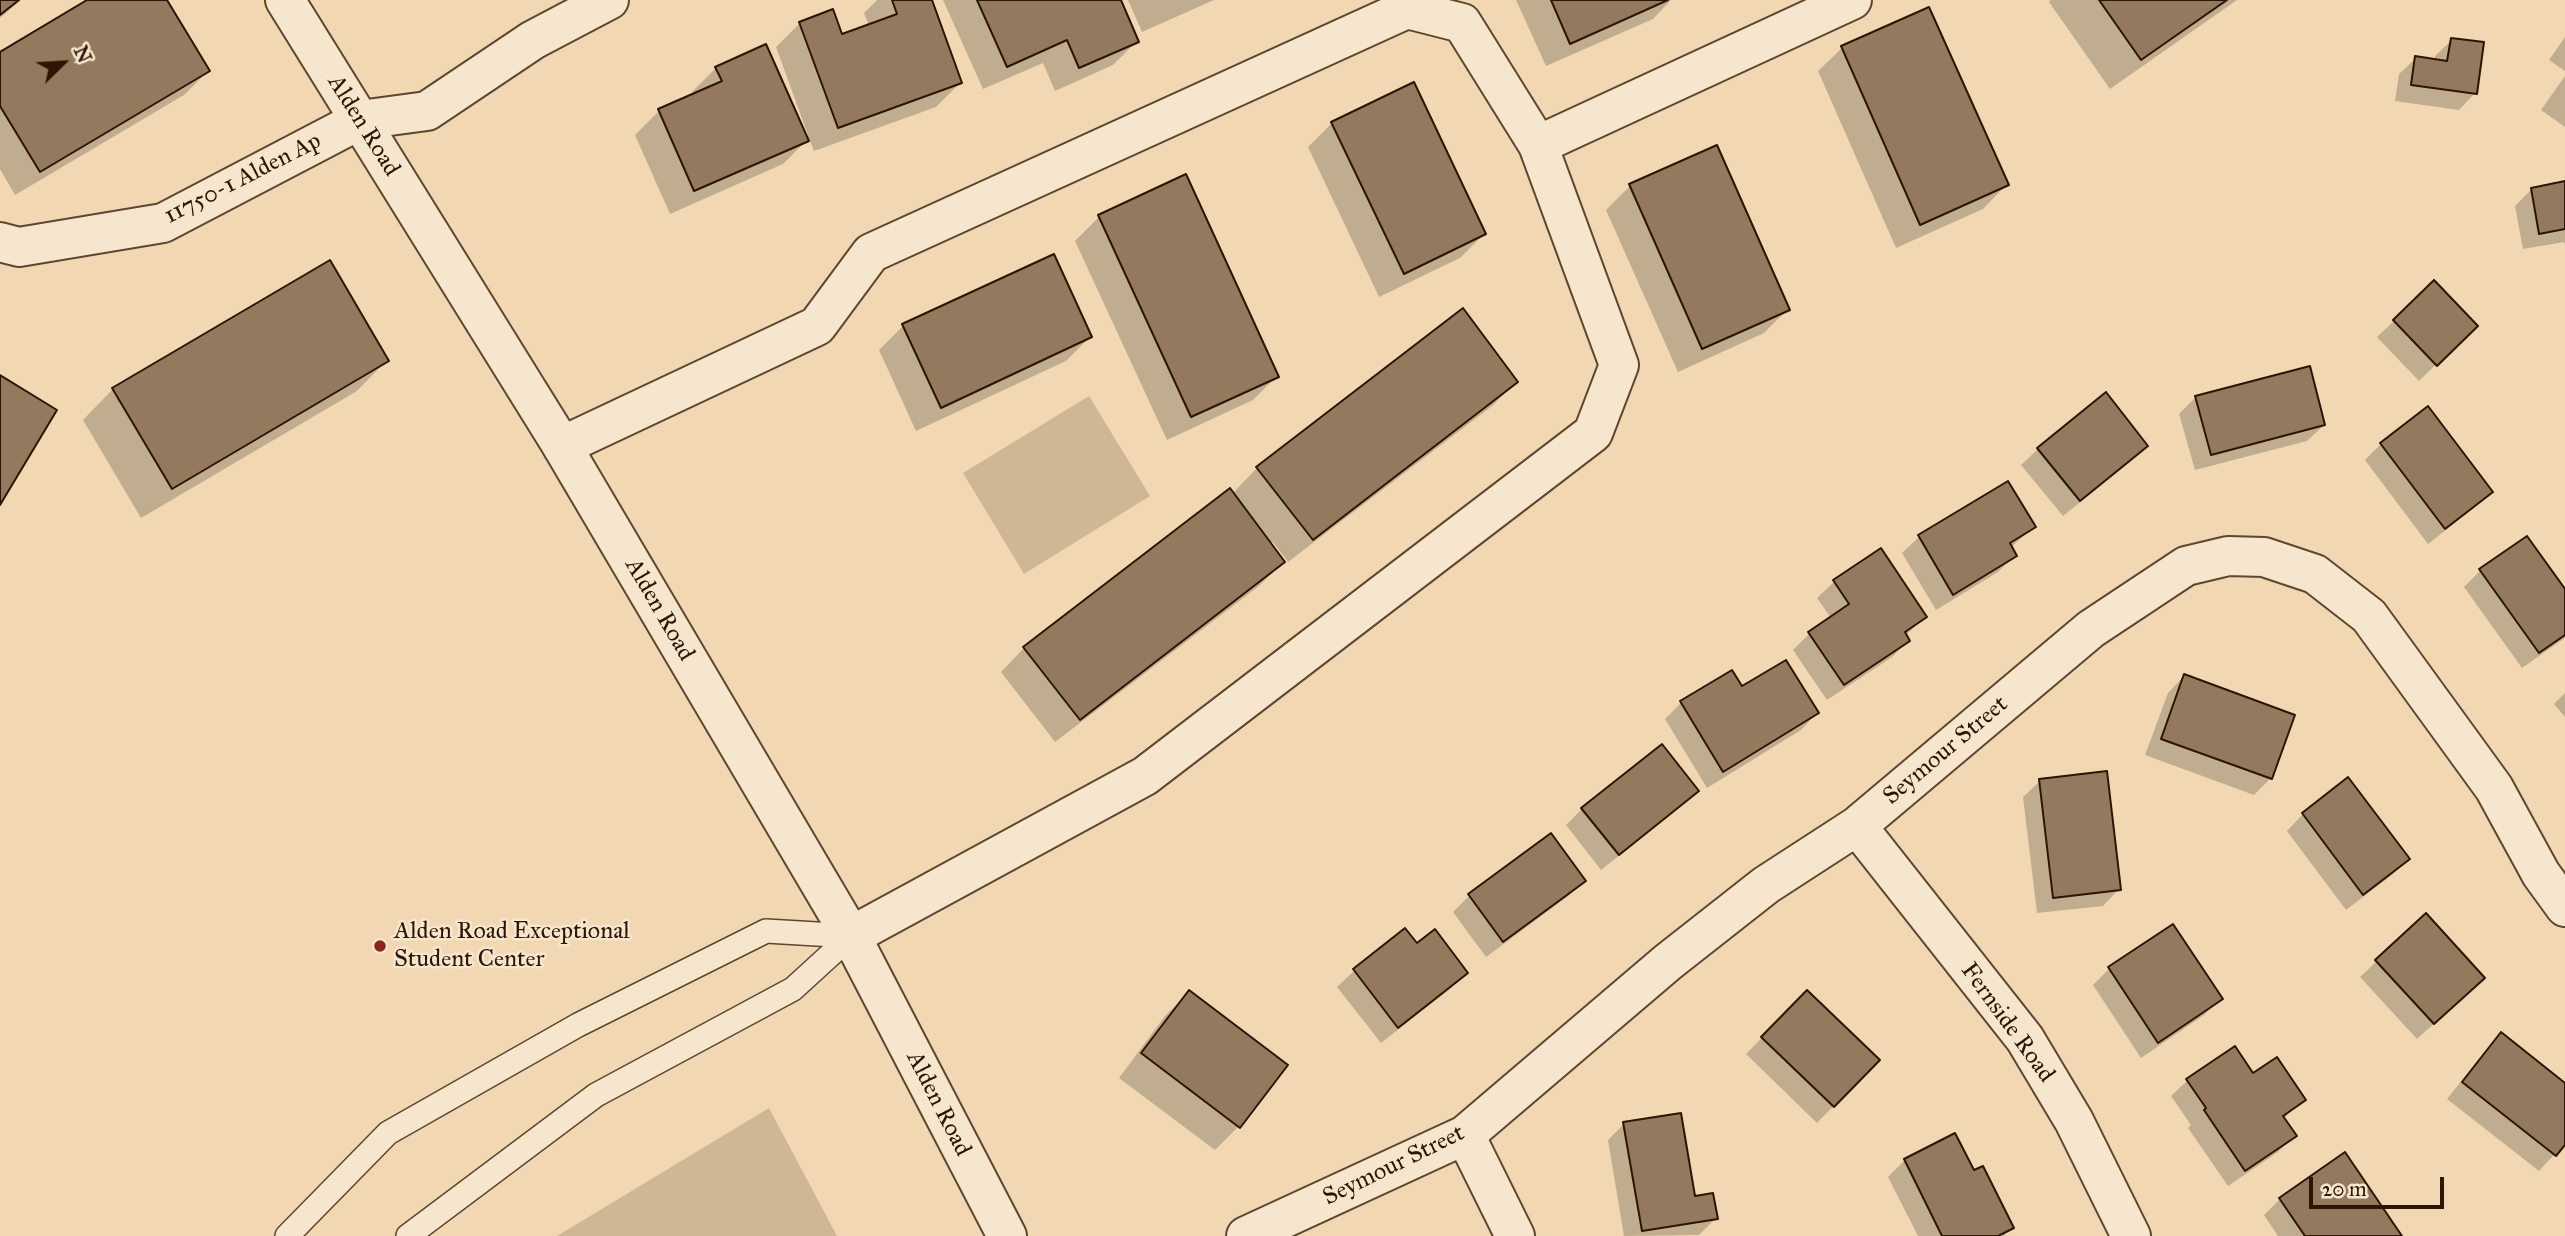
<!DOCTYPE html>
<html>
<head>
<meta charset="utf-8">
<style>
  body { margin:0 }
  #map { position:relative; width:2565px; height:1236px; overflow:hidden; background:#f1d8b2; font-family:"IM FELL Great Primer",serif }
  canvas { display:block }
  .north { position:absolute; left:28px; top:28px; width:70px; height:70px; -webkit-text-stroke:5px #f6e6cd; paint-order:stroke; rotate:66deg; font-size:19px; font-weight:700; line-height:28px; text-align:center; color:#2d1504 }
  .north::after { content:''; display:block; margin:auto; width:24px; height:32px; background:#2d1504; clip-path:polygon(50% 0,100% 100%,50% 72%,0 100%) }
  .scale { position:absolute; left:2309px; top:1177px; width:135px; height:32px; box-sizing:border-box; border:4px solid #2d1504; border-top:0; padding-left:9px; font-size:21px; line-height:24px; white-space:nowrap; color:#2d1504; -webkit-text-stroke:5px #f6e6cd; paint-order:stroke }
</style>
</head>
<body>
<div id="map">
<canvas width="2565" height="1236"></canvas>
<div class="north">N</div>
<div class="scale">20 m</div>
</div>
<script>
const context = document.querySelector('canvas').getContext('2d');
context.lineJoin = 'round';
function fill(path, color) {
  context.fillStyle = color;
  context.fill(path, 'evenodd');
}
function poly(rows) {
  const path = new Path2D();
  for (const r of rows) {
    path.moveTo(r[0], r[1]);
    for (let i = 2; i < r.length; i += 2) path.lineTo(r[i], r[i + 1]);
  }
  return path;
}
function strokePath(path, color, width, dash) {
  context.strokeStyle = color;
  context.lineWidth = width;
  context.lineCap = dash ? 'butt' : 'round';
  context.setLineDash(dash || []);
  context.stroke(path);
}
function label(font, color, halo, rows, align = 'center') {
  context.font = font + ' "IM FELL Great Primer",serif';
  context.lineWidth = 5;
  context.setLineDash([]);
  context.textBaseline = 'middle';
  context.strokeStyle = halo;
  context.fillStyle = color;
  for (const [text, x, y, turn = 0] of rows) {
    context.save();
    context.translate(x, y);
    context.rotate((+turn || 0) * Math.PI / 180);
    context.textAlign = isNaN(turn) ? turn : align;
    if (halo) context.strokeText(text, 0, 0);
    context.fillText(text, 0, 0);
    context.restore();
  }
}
fill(poly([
  [1089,396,1150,496,1024,574,963,473],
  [769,1108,837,1236,557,1236]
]), '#d0b794');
fill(poly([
  [0,0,21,0,0,18],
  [90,0,165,0,208,71,184,95,15,195,0,169,0,54],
  [877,0,930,0,960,83,936,107,814,151,809,138,783,164,670,214,635,135,659,111,694,95,692,92,716,68,805,136,808,135,776,47,800,23,841,37,869,26,864,13],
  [943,0,1119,0,1137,41,1113,65,1055,91,1043,63,983,89],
  [1128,0,1214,0,1142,32],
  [1516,0,1671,0,1653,19,1546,66],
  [2051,0,2237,0,2110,89,2049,2],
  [2565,37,2565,71,2549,60],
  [2452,40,2475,93,2459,110,2395,101,2399,74,2416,58,2435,61,2435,56],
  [1842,48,2006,185,1983,209,1896,248,1818,71],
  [2565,76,2565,127,2541,110],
  [1332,123,1484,234,1460,258,1379,297,1308,147],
  [1716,147,1788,309,1764,333,1678,372,1606,210,1630,186],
  [2565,183,2565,245,2564,242,2523,249,2515,206,2532,189],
  [1099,217,1277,376,1253,400,1167,440,1075,241],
  [1053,257,1090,337,1066,361,916,431,879,350,903,326],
  [2434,283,2475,326,2419,381,2377,337],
  [387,360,357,391,141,518,83,420,113,389],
  [1516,382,1492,406,1288,562,1273,542,1270,544,1283,562,1259,586,1055,742,1001,672,1024,648,1232,494,1257,468],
  [2105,395,2146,446,2130,462,2063,516,2021,465,2038,449],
  [2196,397,2324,425,2307,441,2195,470,2179,414],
  [2381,444,2491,492,2474,508,2428,544,2365,460],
  [2008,483,2034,527,2010,548,2015,555,1998,572,1936,610,1902,553,1919,537],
  [1880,551,1925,617,1905,636,1908,641,1892,657,1827,700,1793,650,1810,633,1831,618,1817,598,1834,582],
  [2480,571,2565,592,2565,638,2522,668,2464,587],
  [2184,676,2271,778,2254,795,2145,755,2168,693],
  [1742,689,1817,713,1801,730,1707,788,1665,719,1681,703],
  [2565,693,2565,717,2554,704],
  [2347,780,2408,859,2392,875,2346,910,2287,831,2303,814],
  [2040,781,2119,889,2103,906,2037,913,2023,797],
  [1697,791,1680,807,1601,870,1566,825,1582,809],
  [1584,881,1567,897,1486,957,1453,912,1469,896],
  [1405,931,1416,945,1466,973,1450,989,1381,1043,1337,987,1354,971],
  [2377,961,2467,994,2417,1039,2360,977],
  [2109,969,2220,999,2204,1015,2141,1058,2093,985],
  [1189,992,1238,1127,1215,1150,1119,1078,1165,1016],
  [1807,992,1878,1060,1817,1123,1746,1054],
  [2501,1035,2565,1085,2565,1143,2539,1171,2447,1099,2485,1051],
  [2253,1075,2304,1100,2283,1119,2294,1136,2278,1152,2228,1186,2188,1128,2191,1125,2171,1096,2188,1080],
  [1624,1124,1693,1199,1716,1218,1699,1235,1624,1236,1608,1140],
  [1905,1160,1973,1172,2011,1228,2004,1236,1918,1236,1888,1177],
  [2280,1199,2400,1236,2278,1236,2264,1215]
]), '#0003');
const building = poly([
  [0,0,19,0,0,15,0,0],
  [87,0,167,0,210,71,40,172,0,106,0,52,87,0],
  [892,0,932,0,962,83,838,128,799,22,833,9,842,34,897,14,892,0],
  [977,0,1121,0,1139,42,1079,68,1067,40,1007,67,977,0],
  [1551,0,1668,0,1570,44,1551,0],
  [2099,0,2227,0,2141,60,2099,0],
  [1929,7,2009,185,1920,225,1841,46,1929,7],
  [2451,38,2484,42,2477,94,2411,85,2415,56,2447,61,2451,38],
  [766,44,809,141,694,191,658,109,722,81,715,67,766,44],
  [1414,82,1486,234,1404,274,1331,122,1414,82],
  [1717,145,1790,310,1702,349,1629,184,1717,145],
  [1186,174,1279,377,1191,417,1098,215,1186,174],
  [2565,181,2565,229,2539,234,2531,188,2565,181],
  [1054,254,1092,337,941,408,902,324,1054,254],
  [330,260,389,361,172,489,112,388,330,260],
  [2434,280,2478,326,2437,366,2393,320,2434,280],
  [1463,308,1518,382,1313,540,1256,467,1463,308],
  [2310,366,2325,425,2211,455,2195,396,2310,366],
  [0,375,57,410,0,505,0,375],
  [2106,392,2148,446,2080,501,2037,448,2106,392],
  [2428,406,2493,492,2445,529,2380,443,2428,406],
  [2008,481,2036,527,2010,543,2017,556,1953,595,1918,535,2008,481],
  [1230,488,1285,562,1080,720,1023,647,1230,488],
  [2527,536,2565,589,2565,635,2539,653,2479,569,2527,536],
  [1881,548,1927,617,1905,632,1910,641,1844,685,1808,632,1849,604,1833,580,1881,548],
  [1786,660,1819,713,1723,772,1680,701,1732,670,1742,686,1786,660],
  [2184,674,2295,715,2272,779,2161,739,2184,674],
  [1662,744,1699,791,1619,855,1581,808,1662,744],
  [2107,771,2121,890,2053,898,2039,779,2107,771],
  [2348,777,2410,859,2363,895,2302,813,2348,777],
  [1551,833,1586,881,1503,942,1468,894,1551,833],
  [2426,913,2485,978,2434,1024,2375,960,2426,913],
  [2173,924,2223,999,2158,1043,2108,967,2173,924],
  [1405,928,1417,943,1435,929,1468,973,1398,1028,1353,969,1405,928],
  [1189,990,1288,1065,1240,1128,1141,1053,1189,990],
  [1807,990,1880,1060,1834,1107,1761,1037,1807,990],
  [2501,1032,2565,1083,2565,1145,2556,1156,2462,1082,2501,1032],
  [2235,1046,2253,1073,2277,1057,2306,1100,2283,1116,2297,1136,2245,1171,2204,1110,2206,1108,2186,1079,2235,1046],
  [1681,1113,1695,1196,1713,1193,1718,1219,1642,1231,1623,1122,1681,1113],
  [1955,1133,1974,1170,1983,1166,2014,1228,1998,1236,1942,1236,1904,1159,1955,1133],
  [2345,1152,2402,1236,2305,1236,2279,1198,2345,1152]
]);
fill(building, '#937a5e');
strokePath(building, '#2d1504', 2);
const service = poly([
  [287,1236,388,1133,578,1025,766,931,851,936],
  [408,1236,596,1095,793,989,851,936]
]);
const minor = poly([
  [1538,145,1852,0],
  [0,242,19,247,163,223,360,120,427,111,533,40,609,0],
  [562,446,817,326,871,253,1407,9,1462,23,1538,145,1619,365,1593,433,1145,776,851,936],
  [1857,826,2025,1039,2074,1121,2131,1236],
  [1465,1135,1515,1236],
  [1246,1236,1465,1135,1668,962,1766,885,1857,826,2091,629,2186,566,2228,556,2264,557,2315,574,2369,616,2494,788,2541,874,2565,907]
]);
const tertiary = poly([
  [285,0,562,446,851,936,1007,1236]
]);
strokePath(service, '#5e4630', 26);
strokePath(minor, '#5e4630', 42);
strokePath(tertiary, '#5e4630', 42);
strokePath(service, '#f6e6cd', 23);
strokePath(minor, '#f6e6cd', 38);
strokePath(tertiary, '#f6e6cd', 38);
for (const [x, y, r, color] of [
  [380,946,7,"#8f2418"]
]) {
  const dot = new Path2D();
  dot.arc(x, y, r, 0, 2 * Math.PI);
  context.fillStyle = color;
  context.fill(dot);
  strokePath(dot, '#f6e6cd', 2.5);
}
label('24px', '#2d1504', '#f6e6cd', [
  ["Alden Road",363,126,58],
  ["11750-1 Alden Ap",243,179,-27],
  ["Alden Road",659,610,60],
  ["Seymour Street",1946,751,-40],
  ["Fernside Road",2007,1023,54],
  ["Alden Road",938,1104,63],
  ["Seymour Street",1394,1166,-26]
]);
label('24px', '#2d1504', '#f6e6cd', [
  ["Alden Road Exceptional",394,932],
  ["Student Center",394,960]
], 'left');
</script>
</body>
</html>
